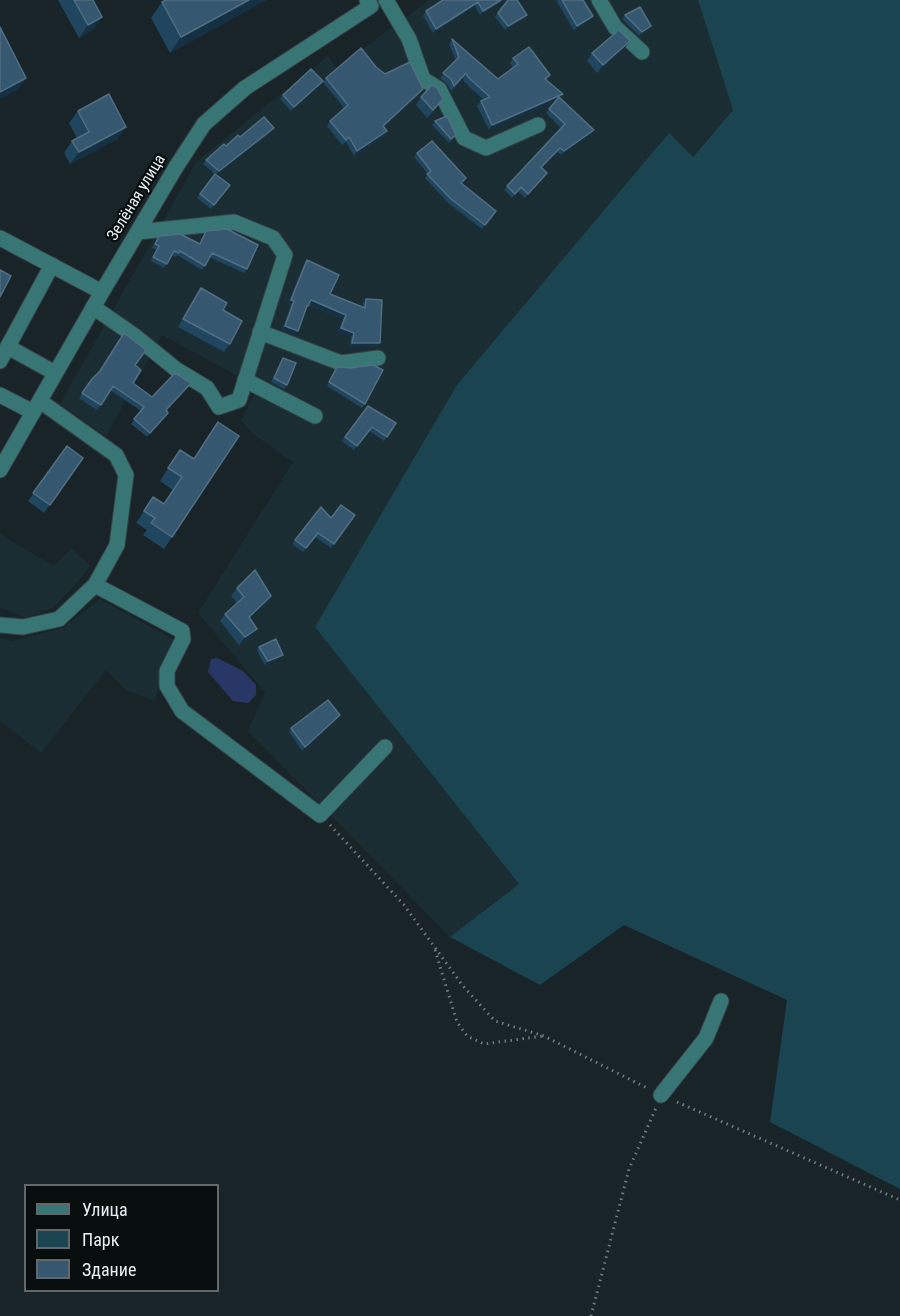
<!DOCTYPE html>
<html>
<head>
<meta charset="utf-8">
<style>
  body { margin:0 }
  #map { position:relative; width:900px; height:1316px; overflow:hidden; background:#192428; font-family:"Roboto Condensed",sans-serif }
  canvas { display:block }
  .legend { position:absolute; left:24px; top:1184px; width:195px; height:108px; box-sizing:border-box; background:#080d0e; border:2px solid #626769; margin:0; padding:8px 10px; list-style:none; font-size:18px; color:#e8eff2 }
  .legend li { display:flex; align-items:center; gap:12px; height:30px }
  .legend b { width:30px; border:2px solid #626769 }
</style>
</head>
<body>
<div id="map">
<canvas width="900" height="1316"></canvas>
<ul class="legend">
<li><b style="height:8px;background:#387675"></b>Улица</li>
<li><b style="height:16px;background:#1a4550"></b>Парк</li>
<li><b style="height:16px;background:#35576f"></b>Здание</li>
</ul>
</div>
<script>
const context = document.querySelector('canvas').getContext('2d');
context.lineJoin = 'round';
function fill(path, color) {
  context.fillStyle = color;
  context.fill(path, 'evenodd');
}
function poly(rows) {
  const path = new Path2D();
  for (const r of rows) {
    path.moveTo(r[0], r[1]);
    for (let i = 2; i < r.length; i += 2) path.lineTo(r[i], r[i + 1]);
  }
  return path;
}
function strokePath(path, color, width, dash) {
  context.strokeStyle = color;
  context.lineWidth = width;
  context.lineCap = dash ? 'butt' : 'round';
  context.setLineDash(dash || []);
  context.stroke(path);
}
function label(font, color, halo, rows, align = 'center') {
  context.font = font + ' "Roboto Condensed",sans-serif';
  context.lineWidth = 4.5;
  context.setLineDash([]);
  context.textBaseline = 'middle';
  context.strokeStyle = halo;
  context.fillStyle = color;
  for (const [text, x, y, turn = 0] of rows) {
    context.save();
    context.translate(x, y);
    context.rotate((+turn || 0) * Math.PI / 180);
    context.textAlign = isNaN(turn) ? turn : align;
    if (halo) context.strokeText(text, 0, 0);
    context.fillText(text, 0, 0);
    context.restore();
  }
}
fill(poly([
  [429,0,698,0,733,110,692,157,668,133,315,627,519,884,450,937,248,731,265,692,198,613,293,462,253,434,241,421,254,395,245,380,162,335,106,436,60,404,197,161,328,56,337,68],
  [0,534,54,566,71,548,90,566,80,579,54,607,25,618,0,607],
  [100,599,178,642,164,668,155,701,127,691,106,670,41,753,0,721,0,638,12,641,63,628]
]), '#192d33');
fill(poly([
  [698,0,900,0,900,1189,770,1122,787,1000,624,925,540,985,450,937,519,884,315,627,457,385,669,133,693,157,733,110]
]), '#1a4550');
fill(poly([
  [217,658,243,671,256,685,256,695,248,703,233,701,208,672,211,659]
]), '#283766');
const minor = poly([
  [386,0,409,39,423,79,439,89,464,138,486,148,538,125],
  [599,0,615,27,642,52],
  [0,238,102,292],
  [93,307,135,336,177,370,207,388,219,407,239,400,285,255,273,238,234,222,138,232],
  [260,332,341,363,378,358],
  [8,347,55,373],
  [0,361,52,265],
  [245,380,315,416],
  [0,395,33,412],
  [0,470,102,292,176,167,204,124,245,88,371,6,367,0],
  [95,585,182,631,183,639,167,671,167,686,182,711,320,815,385,747],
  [0,625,23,627,59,619,95,585,117,545,126,475,116,455,40,401],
  [661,1095,706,1038,721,1001]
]);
strokePath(minor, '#364044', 17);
strokePath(poly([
  [330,825,404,905,463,986,495,1021,544,1036,649,1089],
  [435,950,457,1022,467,1036,484,1044,543,1036],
  [677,1102,900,1200],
  [591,1316,629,1169,656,1108]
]), '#727b7f', 3, [1.5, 4.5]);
strokePath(minor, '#387675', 15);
fill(poly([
  [58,0,93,0,94,29,79,38],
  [166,0,266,0,170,53,151,18,162,2],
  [443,0,505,0,480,15,475,6,433,33,423,16,426,11],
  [556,0,583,0,590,21,574,31],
  [498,13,527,15,524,19,505,30,495,17],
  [625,15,648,30,639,36,622,19],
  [452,39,498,79,513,68,510,63,513,58,550,75,547,80,563,94,560,98,591,134,561,155,557,152,542,168,544,177,525,198,518,191,512,198,504,190,561,128,546,113,557,100,489,130,477,106,481,101,484,100,464,82,463,78,451,91,447,84,440,78,456,61,449,44],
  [630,41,624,49,597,73,587,61,592,53],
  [376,67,385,74,423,89,420,94,384,127,384,136,354,156,346,142,342,145,327,126,330,121,344,108,323,82,326,78],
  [323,81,320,85,291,111,280,99,283,95],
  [421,97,437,107,427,118,416,105],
  [78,111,118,139,70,164,64,153,72,141,77,138,69,123],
  [435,121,456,135,449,143,432,125],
  [274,128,271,132,216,175,230,185,211,209,197,198,215,174,203,164,206,160,240,137],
  [417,153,462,183,496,211,482,229,448,203,425,178,428,174,414,157],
  [206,231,247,269,244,273,209,257,202,270,177,255,176,257,171,255,164,268,151,261,157,250,152,248,159,236,199,244],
  [307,260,330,294,363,307,363,303,366,299,380,343,377,347,350,347,351,337,338,333,343,319,309,305,305,310,298,331,295,335,282,330,291,305,288,304,304,264],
  [201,288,230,344,224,352,178,327],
  [283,358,287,385,284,389,271,382],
  [135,366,133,383,152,397,191,383,166,411,165,417,147,437,131,424,141,411,110,390,97,410,79,398,92,379],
  [337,367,365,404,362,408,327,386],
  [368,406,387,437,384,441,369,431,354,450,342,441],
  [218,422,172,537,164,549,143,535,147,530,136,523,153,497,164,504,173,490,160,481,180,450,194,459],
  [67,446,83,458,44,513,28,501],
  [321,507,331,518,355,515,331,548,315,537,303,552,292,544],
  [237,588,271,596,266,603,250,618,257,629,252,636,239,645,220,621,225,614,237,603,231,596],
  [259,647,280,659,265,665,257,651],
  [340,715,337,720,302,751,289,732,291,728]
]), '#1f455f');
fill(poly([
  [249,0,266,0,170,53,181,37],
  [501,0,505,0,480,15,483,11],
  [478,2,475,6,433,33,436,29],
  [527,15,524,19,505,30,508,26],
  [593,16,590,21,574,31,577,26],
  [102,17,94,29,79,38,88,25],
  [651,26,648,30,639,36,642,32],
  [630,41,624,49,597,73,603,65],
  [26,78,18,90,0,99,0,92],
  [323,81,320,85,291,111,294,107],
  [423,89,420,94,380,131,383,126],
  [563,94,559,99,489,130,492,125],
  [126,127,118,139,70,164,79,152],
  [274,128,271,132,216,175,219,171],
  [594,130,591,134,561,155,564,151],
  [387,131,384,136,354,156,357,151],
  [291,300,294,301,291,305,288,304],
  [311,300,346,315,343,319,308,304],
  [285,326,298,331,295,335,282,330],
  [341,328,354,333,351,337,338,333],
  [352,343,380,343,377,347,350,347],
  [271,596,266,603,244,624,249,617],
  [257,629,252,636,239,645,245,637],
  [283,655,280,659,265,665,268,661],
  [340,715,337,720,302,751,305,747]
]), '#143042');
const building = poly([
  [74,0,93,0,102,17,88,25,74,0],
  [166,0,249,0,181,37,162,2,166,0],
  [443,0,501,0,483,11,478,2,436,29,426,11,443,0],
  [508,0,517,0,527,15,508,26,498,13,508,0],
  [562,0,583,0,593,16,577,26,562,0],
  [640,7,651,26,642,32,625,15,640,7],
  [0,27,26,78,0,92,0,27],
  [619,30,630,41,603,65,592,53,619,30],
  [452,39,498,79,518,64,513,58,529,47,550,75,545,79,563,94,492,125,481,101,490,97,468,77,466,73,454,86,451,79,443,73,459,57,452,39],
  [361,48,376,67,385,74,410,62,423,89,383,126,387,131,357,151,349,137,346,140,330,121,348,105,326,78,361,48],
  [311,69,323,81,294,107,283,95,311,69],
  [432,85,437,88,443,99,433,110,421,97,432,85],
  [109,94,126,127,79,152,72,141,89,132,78,111,109,94],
  [559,97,594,130,564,151,560,148,541,167,547,173,528,194,521,187,515,194,507,186,565,124,549,109,559,97],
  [447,116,456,135,451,139,435,121,447,116],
  [264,117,274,128,219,171,206,160,224,144,226,146,238,135,240,137,264,117],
  [432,141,466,178,461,183,496,211,485,225,451,199,427,174,431,171,417,153,432,141],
  [215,174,230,185,214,205,200,194,215,174],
  [227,229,258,245,247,269,212,253,205,266,180,251,179,253,174,251,167,264,153,257,159,246,155,244,159,236,180,234,200,244,206,231,227,229],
  [307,260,339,275,330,294,365,308,366,299,382,300,380,343,352,343,354,333,341,328,346,315,311,300,308,306,307,306,298,331,285,326,294,301,291,300,307,260],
  [0,270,11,276,0,297,0,270],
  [201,288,227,303,223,310,242,321,230,344,183,319,201,288],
  [124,333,146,350,135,365,141,370,133,383,152,397,175,373,191,383,166,410,168,413,150,433,134,419,144,407,113,386,101,405,82,393,92,379,100,371,124,333],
  [283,358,296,363,287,385,274,378,283,358],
  [373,365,383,370,365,404,329,382,337,367,350,368,373,365],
  [368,406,396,423,387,437,372,427,357,446,345,437,368,406],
  [218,422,239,436,172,537,151,523,155,518,144,511,153,497,164,504,182,477,168,468,180,450,194,459,218,422],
  [67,446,83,458,50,505,33,493,67,446],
  [341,505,355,515,334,544,318,533,306,548,295,540,321,507,331,518,341,505],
  [255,570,271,596,249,617,257,629,245,637,225,614,244,597,237,588,255,570],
  [276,639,283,655,268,661,259,647,276,639],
  [328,700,340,715,305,747,291,728,328,700]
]);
fill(building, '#35576f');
strokePath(building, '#516f83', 1.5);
label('16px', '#e8eff2', '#080d0e', [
  ["Зелёная улица",137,198,-59]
]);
</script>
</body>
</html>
